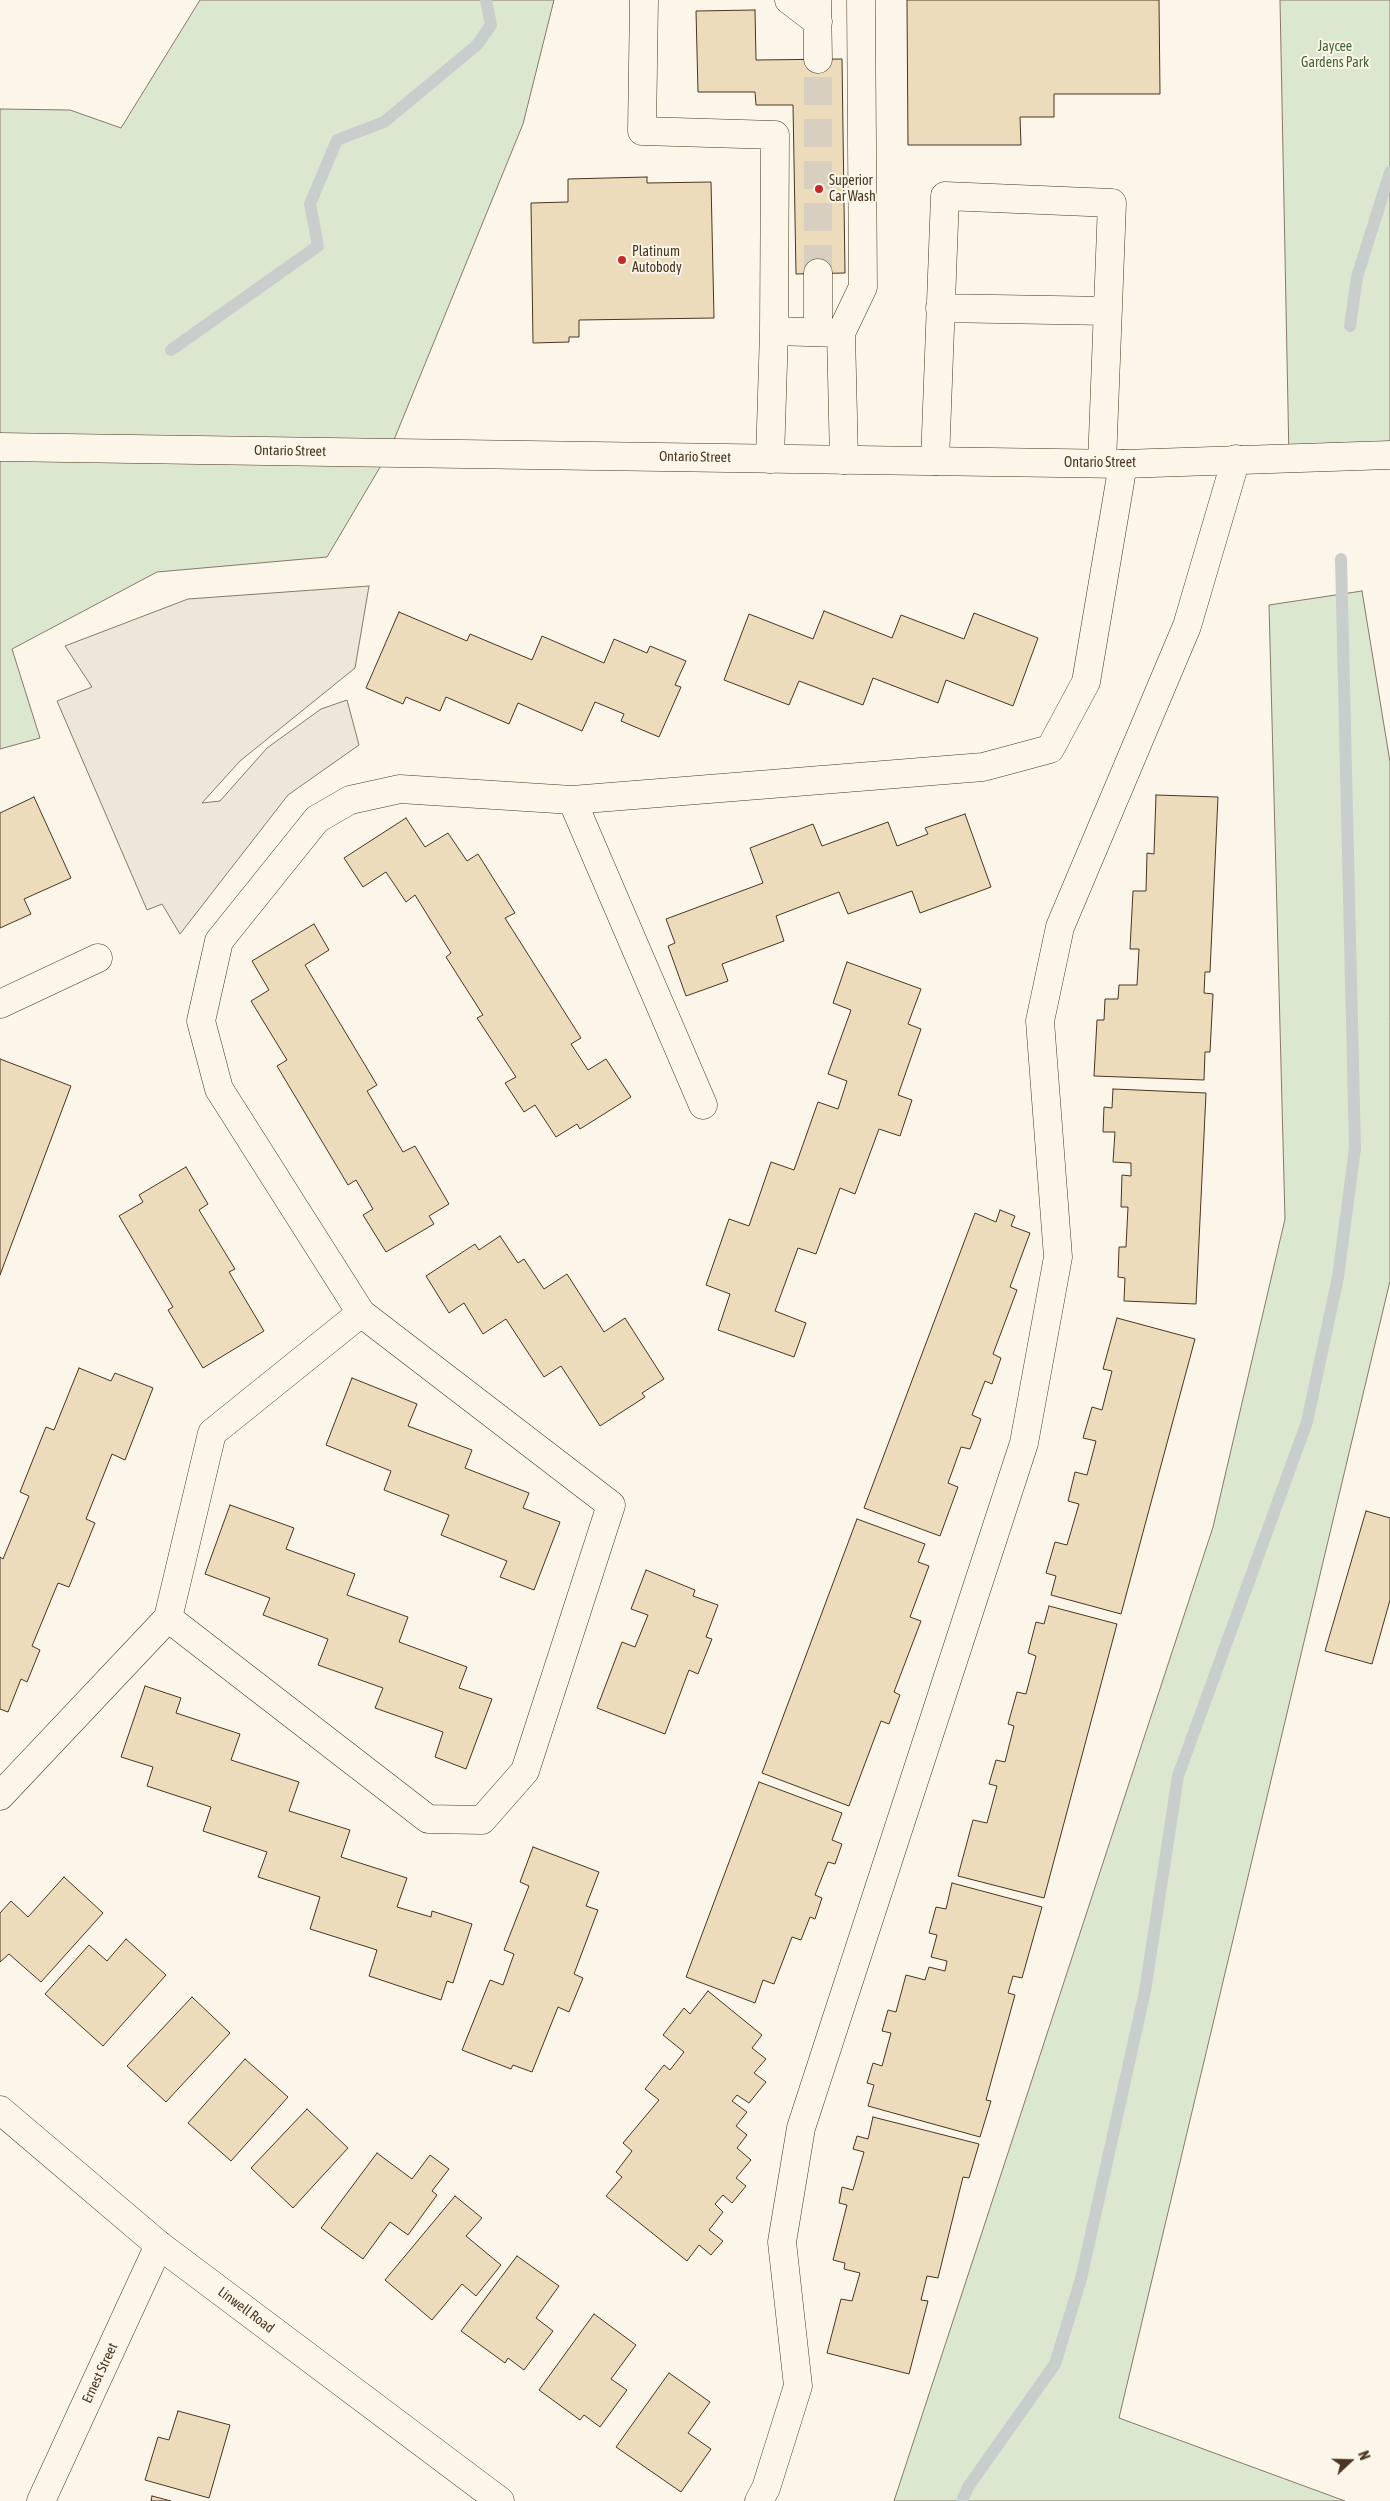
<!DOCTYPE html>
<html>
<head>
<meta charset="utf-8">
<style>
  body { margin:0 }
  #map { position:relative; width:1390px; height:2501px; overflow:hidden; background:#fbf6e9; font-family:"Asap Condensed",sans-serif }
  canvas { display:block }
  .north { position:absolute; left:1325px; top:2436px; width:50px; height:50px; -webkit-text-stroke:4px #fbf6e9; paint-order:stroke; rotate:69deg; font-size:14px; font-weight:700; line-height:20px; text-align:center; color:#4a3520 }
  .north::after { content:''; display:block; margin:auto; width:18px; height:22px; background:#4a3520; clip-path:polygon(50% 0,100% 100%,50% 72%,0 100%) }
</style>
</head>
<body>
<div id="map">
<canvas width="1390" height="2501"></canvas>
<div class="north">N</div>
</div>
<script>
const context = document.querySelector('canvas').getContext('2d');
context.lineJoin = 'round';
function fill(path, color) {
  context.fillStyle = color;
  context.fill(path, 'evenodd');
}
function poly(rows) {
  const path = new Path2D();
  for (const r of rows) {
    path.moveTo(r[0], r[1]);
    for (let i = 2; i < r.length; i += 2) path.lineTo(r[i], r[i + 1]);
  }
  return path;
}
function strokePath(path, color, width, dash) {
  context.strokeStyle = color;
  context.lineWidth = width;
  context.lineCap = dash ? 'butt' : 'round';
  context.setLineDash(dash || []);
  context.stroke(path);
}
function label(font, color, halo, rows, align = 'center') {
  context.font = font + ' "Asap Condensed",sans-serif';
  context.lineWidth = 4;
  context.setLineDash([]);
  context.textBaseline = 'middle';
  context.strokeStyle = halo;
  context.fillStyle = color;
  for (const [text, x, y, turn = 0] of rows) {
    context.save();
    context.translate(x, y);
    context.rotate((+turn || 0) * Math.PI / 180);
    context.textAlign = isNaN(turn) ? turn : align;
    if (halo) context.strokeText(text, 0, 0);
    context.fillText(text, 0, 0);
    context.restore();
  }
}
const green = poly([
  [200,0,554,0,523,124,389,452,327,557,157,572,12,649,40,738,0,749,0,109,70,110,121,128,200,0],
  [1280,0,1390,0,1390,456,1289,459,1280,0],
  [1362,591,1390,762,1390,1281,1119,2418,1345,2501,894,2501,1213,1527,1285,1219,1269,605,1362,591]
]);
fill(green, '#dce7d0');
strokePath(green, '#887966', 1);
const parking = poly([
  [369,586,355,668,240,761,202,803,220,801,267,748,321,709,347,700,359,745,288,795,180,934,162,904,147,910,57,701,92,687,65,646,188,599,369,586]
]);
fill(parking, '#ede7d9');
strokePath(parking, '#887966', 1);
strokePath(poly([
  [1350,326,1357,277,1390,172],
  [171,350,318,246,310,204,337,140,384,122,477,45,491,25,486,0],
  [962,2501,968,2487,1055,2364,1081,2279,1145,1991,1178,1776,1307,1422,1338,1277,1355,1148,1341,559]
]), '#c9cecd', 12);
const building = poly([
  [907,0,1159,0,1160,94,1054,94,1054,117,1020,117,1021,145,908,145,907,0],
  [755,10,756,60,842,59,845,273,796,274,793,105,756,105,755,92,698,92,696,11,755,10],
  [647,177,647,183,711,182,714,318,579,320,579,337,569,337,569,342,533,343,531,203,568,202,568,179,647,177],
  [824,611,892,638,901,615,964,639,974,613,1038,638,1013,706,946,680,938,703,873,678,863,705,799,681,789,705,724,680,749,614,813,639,824,611],
  [399,612,467,641,470,634,532,660,542,636,604,663,614,639,647,653,650,646,686,661,675,685,681,687,659,737,621,721,624,714,595,702,582,731,518,703,509,724,446,697,440,711,406,697,403,704,366,688,399,612],
  [1156,795,1218,797,1210,972,1205,972,1204,993,1213,994,1210,1052,1205,1052,1204,1080,1094,1076,1097,1020,1104,1020,1105,999,1118,999,1119,985,1137,985,1139,949,1130,949,1133,891,1146,891,1147,853,1154,854,1156,795],
  [34,797,71,878,24,899,31,914,0,928,0,813,34,797],
  [965,814,991,887,920,913,912,891,848,914,839,892,776,916,784,941,722,964,728,981,686,996,668,946,675,943,666,919,763,883,750,848,813,824,822,846,888,822,897,846,928,834,925,828,965,814],
  [406,818,425,847,448,833,467,861,478,854,515,913,505,918,581,1038,571,1044,588,1070,606,1059,631,1097,580,1129,577,1124,556,1137,535,1105,524,1112,505,1083,516,1077,477,1018,483,1015,446,957,451,953,415,895,406,902,386,872,363,887,344,858,406,818],
  [314,924,329,950,305,965,377,1085,367,1091,403,1152,415,1146,449,1204,429,1216,434,1224,386,1252,363,1215,373,1209,356,1180,348,1185,277,1066,287,1060,251,1001,269,990,252,961,314,924],
  [847,962,921,989,908,1024,921,1029,898,1095,912,1100,900,1136,879,1129,855,1194,840,1188,816,1254,798,1248,775,1311,806,1323,794,1357,718,1330,730,1294,706,1285,729,1219,749,1226,771,1162,794,1170,818,1102,838,1109,847,1081,828,1074,851,1010,833,1003,847,962],
  [0,1059,71,1086,0,1275,0,1059],
  [1113,1089,1206,1093,1196,1304,1124,1301,1125,1278,1118,1277,1119,1247,1126,1247,1128,1207,1121,1207,1122,1175,1131,1176,1131,1163,1113,1162,1115,1132,1103,1132,1104,1107,1112,1108,1113,1089],
  [186,1167,208,1204,199,1210,235,1269,229,1272,264,1331,203,1368,168,1310,173,1307,119,1216,143,1202,139,1195,186,1167],
  [1000,1210,1015,1216,1011,1226,1030,1233,1010,1287,1017,1290,993,1354,1001,1358,992,1384,985,1381,972,1415,981,1419,970,1449,961,1447,948,1483,958,1487,940,1536,864,1508,975,1213,996,1222,1000,1210],
  [500,1236,518,1263,524,1259,544,1289,567,1274,604,1332,625,1318,664,1379,642,1393,645,1397,600,1426,561,1366,544,1377,506,1319,483,1334,464,1303,449,1313,426,1276,475,1244,479,1250,500,1236],
  [1117,1318,1195,1339,1121,1614,1051,1595,1056,1576,1046,1573,1055,1542,1067,1545,1079,1504,1068,1501,1075,1472,1087,1475,1096,1441,1083,1438,1092,1407,1102,1410,1112,1371,1103,1369,1117,1318],
  [79,1368,111,1381,115,1373,153,1388,125,1460,112,1454,86,1519,95,1523,69,1587,58,1583,32,1646,40,1650,27,1682,21,1679,8,1712,0,1709,0,1557,3,1559,29,1496,20,1492,46,1427,54,1430,79,1368],
  [352,1378,417,1404,408,1426,472,1450,465,1468,529,1493,523,1508,560,1522,534,1590,500,1577,507,1561,441,1535,449,1515,384,1490,391,1471,326,1445,352,1378],
  [230,1505,294,1528,286,1549,355,1574,347,1595,408,1617,399,1642,467,1667,459,1688,492,1699,466,1769,435,1757,443,1732,375,1708,383,1688,318,1665,328,1639,263,1615,270,1598,205,1574,230,1505],
  [1366,1511,1390,1518,1390,1600,1372,1664,1325,1651,1366,1511],
  [857,1519,925,1544,918,1562,929,1566,910,1617,921,1621,894,1692,900,1695,889,1724,881,1721,849,1806,762,1773,857,1519],
  [646,1570,695,1590,693,1596,718,1605,706,1637,712,1639,698,1674,689,1670,665,1734,597,1708,622,1642,635,1647,648,1615,631,1609,646,1570],
  [1049,1606,1117,1624,1044,1898,958,1876,973,1820,987,1823,997,1786,989,1784,996,1760,1005,1762,1014,1726,1008,1724,1017,1692,1026,1694,1036,1656,1028,1653,1036,1622,1044,1624,1049,1606],
  [145,1686,181,1698,176,1713,240,1734,231,1760,299,1782,289,1811,350,1830,341,1857,407,1878,397,1907,431,1917,432,1911,472,1924,453,1983,447,1981,441,2000,369,1976,377,1950,310,1929,320,1897,258,1877,267,1852,203,1831,211,1807,147,1786,153,1767,121,1757,145,1686],
  [759,1782,842,1813,832,1840,842,1844,835,1864,828,1862,815,1895,822,1898,815,1919,810,1917,801,1940,792,1937,774,1984,763,1980,755,2003,686,1977,759,1782],
  [533,1847,599,1872,586,1906,598,1910,574,1974,583,1978,569,2012,558,2007,532,2072,513,2065,511,2069,462,2050,490,1980,503,1985,514,1954,504,1950,529,1886,520,1882,533,1847],
  [64,1877,103,1913,41,1982,9,1954,0,1962,0,1913,11,1901,28,1917,64,1877],
  [952,1883,1042,1907,1022,1978,1013,1976,1008,1993,1015,1995,986,2100,991,2101,980,2137,868,2106,874,2085,867,2083,873,2063,882,2066,891,2033,882,2031,888,2010,896,2012,906,1975,925,1980,929,1967,945,1971,947,1961,931,1957,937,1935,929,1933,936,1907,946,1909,952,1883],
  [126,1939,166,1975,103,2046,45,1994,89,1945,107,1961,126,1939],
  [708,1991,762,2035,752,2048,766,2059,754,2073,766,2082,749,2103,737,2095,732,2101,747,2112,736,2126,747,2135,737,2148,751,2160,736,2178,746,2186,732,2203,723,2195,715,2204,723,2212,709,2230,723,2241,711,2255,699,2245,687,2261,606,2196,622,2177,616,2172,632,2151,623,2143,659,2100,645,2089,664,2065,670,2070,684,2052,663,2035,684,2008,690,2014,708,1991],
  [192,1997,230,2033,166,2102,127,2066,192,1997],
  [245,2059,288,2097,231,2161,188,2123,245,2059],
  [307,2109,348,2148,293,2208,251,2168,307,2109],
  [873,2117,979,2144,969,2178,963,2177,938,2278,927,2276,921,2300,928,2301,909,2374,827,2353,841,2299,852,2301,860,2273,844,2269,845,2263,833,2260,847,2205,839,2203,842,2187,853,2190,864,2152,853,2149,857,2136,868,2139,873,2117],
  [377,2153,412,2179,430,2155,449,2169,432,2191,437,2195,408,2235,390,2222,363,2259,321,2228,377,2153],
  [455,2196,482,2218,466,2236,501,2265,476,2296,462,2284,432,2320,385,2280,455,2196],
  [517,2256,559,2286,536,2318,553,2331,524,2370,508,2358,505,2363,461,2331,517,2256],
  [594,2314,636,2345,611,2379,627,2390,600,2427,584,2415,580,2420,539,2390,594,2314],
  [669,2373,710,2402,688,2433,711,2449,681,2492,616,2447,669,2373],
  [178,2411,230,2425,209,2498,145,2480,158,2437,169,2440,178,2411],
  [152,2496,171,2501,151,2501,152,2496]
]);
fill(building, '#ecdcbc');
strokePath(building, '#4a3520', 1);
strokePath(poly([
  [818,273,818,59]
]), '#d8cfc1', 28, [28, 14]);
const minor = poly([
  [644,0,642,131,775,135,774,331],
  [789,0,818,22],
  [817,0,818,59],
  [818,273,818,332],
  [940,308,1108,311],
  [770,459,774,331,841,333],
  [844,460,841,333,863,287,861,0],
  [935,461,945,196,1112,203,1102,463],
  [572,800,703,1105],
  [0,1004,98,958],
  [168,1618,428,1819,482,1820,525,1771,611,1505,361,1313,219,1089,201,1021,219,941,317,819,350,800,400,789,572,800,983,767,1050,749,1086,682,1123,464],
  [0,1796,168,1618,212,1433,361,1313],
  [41,2501,159,2245],
  [759,2501,766,2488,798,2386,782,2242,801,2128,1024,1443,1058,1257,1040,1021,1060,927,1187,626,1236,459]
]);
const major = poly([
  [0,447,1123,464,1390,455],
  [0,2110,159,2245,500,2501]
]);
strokePath(minor, '#4a3520', 29);
strokePath(major, '#4a3520', 29);
strokePath(minor, '#fbf6e9', 28);
strokePath(major, '#fbf6e9', 28);
for (const [x, y, r, color] of [
  [819,189,5,"#c62828"],
  [622,260,5,"#c62828"]
]) {
  const dot = new Path2D();
  dot.arc(x, y, r, 0, 2 * Math.PI);
  context.fillStyle = color;
  context.fill(dot);
  strokePath(dot, '#fbf6e9', 2);
}
label('14px', '#436837', '#fbf6e9', [
  ["Jaycee",1335,47],
  ["Gardens Park",1335,63]
]);
label('14px', '#4a3520', '#fbf6e9', [
  ["Superior",829,181],
  ["Car Wash",829,197],
  ["Platinum",632,252],
  ["Autobody",632,268]
], 'left');
label('14px', '#4a3520', '#fbf6e9', [
  ["Ontario Street",290,451,1],
  ["Ontario Street",695,457,1],
  ["Ontario Street",1100,463],
  ["Linwell Road",246,2310,37],
  ["Ernest Street",100,2373,-65]
]);
</script>
</body>
</html>
